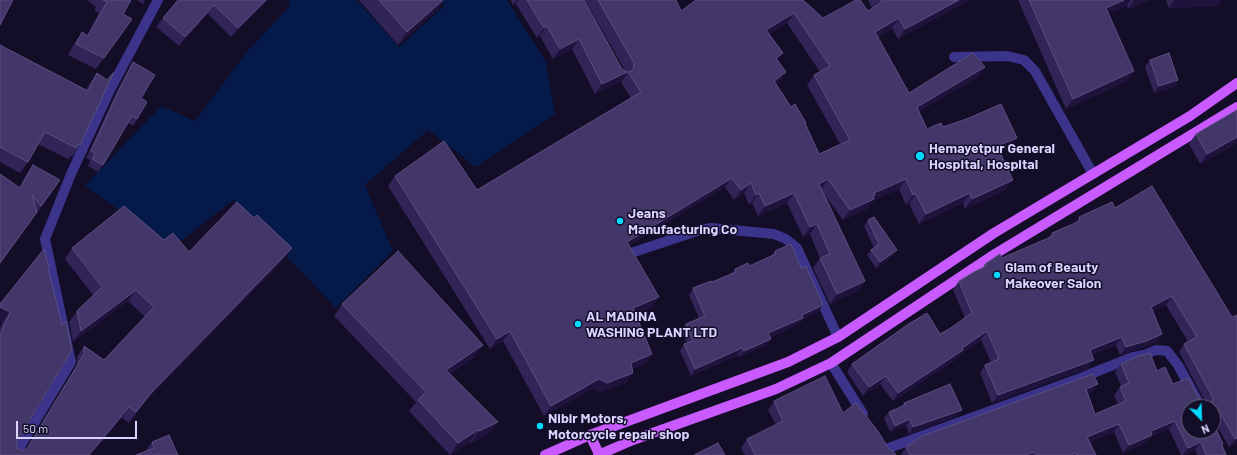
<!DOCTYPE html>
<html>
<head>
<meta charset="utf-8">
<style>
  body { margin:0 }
  #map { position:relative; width:1237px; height:455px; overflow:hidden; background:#130d27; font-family:Barlow,sans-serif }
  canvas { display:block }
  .north { position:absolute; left:1181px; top:399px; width:40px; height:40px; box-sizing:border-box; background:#130d27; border:1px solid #635c7d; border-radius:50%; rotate:157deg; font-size:11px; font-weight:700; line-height:16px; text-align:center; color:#dad3ff }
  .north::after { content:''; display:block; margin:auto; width:14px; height:18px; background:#00d9fe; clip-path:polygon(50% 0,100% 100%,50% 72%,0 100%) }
  .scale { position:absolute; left:16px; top:421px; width:121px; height:18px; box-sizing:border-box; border:2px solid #dad3ff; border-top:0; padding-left:5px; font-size:12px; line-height:14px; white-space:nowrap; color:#dad3ff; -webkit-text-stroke:3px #130d27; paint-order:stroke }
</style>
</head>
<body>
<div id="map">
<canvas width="1237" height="455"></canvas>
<div class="north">N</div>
<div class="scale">50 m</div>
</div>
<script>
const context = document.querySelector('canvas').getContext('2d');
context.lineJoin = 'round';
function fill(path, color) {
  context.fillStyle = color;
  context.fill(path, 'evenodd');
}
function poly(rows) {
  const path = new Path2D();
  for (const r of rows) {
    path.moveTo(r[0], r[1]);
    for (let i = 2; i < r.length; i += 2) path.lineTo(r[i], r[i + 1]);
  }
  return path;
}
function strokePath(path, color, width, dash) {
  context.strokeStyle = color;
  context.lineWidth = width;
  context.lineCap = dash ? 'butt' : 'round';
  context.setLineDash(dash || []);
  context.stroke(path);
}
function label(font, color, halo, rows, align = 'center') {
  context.font = font + ' Barlow,sans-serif';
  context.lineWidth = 3;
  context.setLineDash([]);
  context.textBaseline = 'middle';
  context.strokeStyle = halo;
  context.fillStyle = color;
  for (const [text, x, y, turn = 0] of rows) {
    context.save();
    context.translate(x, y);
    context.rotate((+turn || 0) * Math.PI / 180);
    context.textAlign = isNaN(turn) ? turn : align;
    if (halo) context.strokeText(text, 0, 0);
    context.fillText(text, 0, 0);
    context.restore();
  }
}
fill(poly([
  [286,0,357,0,399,47,444,6,439,0,507,0,546,62,555,114,476,167,428,130,365,185,393,251,336,308,233,200,172,248,85,186,161,106,195,121,249,49,291,5]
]), '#051a48');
strokePath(poly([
  [954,57,1007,56,1024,60,1035,71,1093,174],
  [628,254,700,230,712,228,774,234,786,239,797,248,838,337],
  [831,363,863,414],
  [886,449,1078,379,1113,365,1130,358,1144,355,1156,350,1167,351,1178,365,1201,407],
  [15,455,71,362,45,239,71,174,110,90,158,0]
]), '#3b348a', 10);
strokePath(poly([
  [590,435,599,454],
  [545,455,590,435,788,362,838,337,994,233,1190,116,1237,83],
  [598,455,633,440,776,389,831,363,995,254,1237,107]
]), '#c95aff', 10);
fill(poly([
  [87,0,131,0,123,14,132,19,96,69,68,55,74,44,82,32,87,35,99,13,94,10,96,7],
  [137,0,145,0,143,4],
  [178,0,268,0,231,37,208,14,179,46,156,27,163,18],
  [359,0,444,0,437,10,398,45],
  [511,0,584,0,622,69,626,72,585,0,676,0,681,11,793,0,823,18,868,11,872,8,868,0,970,0,898,39,892,28,878,37,909,93,985,67,978,77,919,111,927,129,943,127,1017,138,1010,148,1000,152,1006,190,965,209,963,203,919,224,909,204,906,205,899,189,874,200,867,209,843,220,825,195,865,281,858,291,830,304,813,268,820,258,810,234,803,237,787,203,758,216,752,203,749,205,744,193,734,200,725,187,629,246,652,307,635,314,652,354,645,364,632,369,626,383,600,392,592,389,544,416,503,341,490,349,388,186,395,176,477,190,631,98,621,82,627,74,627,73,620,82,595,94,572,49,553,59,540,36,537,38,516,4,513,5],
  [787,23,820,72,814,75,807,85,840,144,819,154,805,124,806,123,791,107,776,85,779,82,778,60,783,53,769,34],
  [1018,0,1149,0,1128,9,1127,6,1108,13,1127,81,1066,109],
  [1166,0,1221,0,1217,6,1169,8],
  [0,45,86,90,89,84,97,73,80,145,72,157,71,156,68,159,38,144,28,162,20,173,0,162],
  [1150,60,1178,80,1174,87,1154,93,1145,67],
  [133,62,141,98,137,119,133,126,128,123,103,165,98,172,88,166,90,160,86,158,116,93,129,69],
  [1237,110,1237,143,1200,164,1189,144,1196,134],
  [33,165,52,192,0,263,19,188,25,177],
  [1152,186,1237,443,1229,447,1216,424,1214,424,1223,444,1222,446,1226,455,1197,455,1195,450,1185,455,1181,455,1169,429,1150,437,1146,443,1123,453,1114,432,1090,442,1096,455,901,455,906,447,1092,392,1088,394,1095,414,1118,404,1114,395,1120,387,1121,386,1115,372,1121,364,1157,371,1173,384,1206,405,1207,405,1179,352,1184,344,1188,342,1166,305,1153,311,1162,334,1157,342,1140,349,1120,355,1116,345,1092,355,1089,368,992,403,980,373,985,365,991,362,981,340,961,354,958,358,893,401,880,384,863,396,847,372,852,364,940,334,949,329,965,318,953,290,959,281,983,268,985,264,1002,258,1048,238,1052,233,1075,223,1079,217,1115,208],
  [254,218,292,248,284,259,143,404,129,423,122,418,90,455,0,455,0,328,2,322,0,321,0,304,48,269,17,441,17,448,23,451,27,448,77,365,77,357,84,346,104,360,145,317,128,301,73,342,69,322,77,311,93,295,65,259,72,248,164,240,189,252],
  [868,220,893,256,876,268,867,255,871,250,874,248,864,226],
  [775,251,819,312,803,319,799,324,770,337,767,345,739,357,738,355,691,376,680,351,684,344,687,343,681,330,686,324,699,318,689,295,693,288,712,282,731,274,735,269,749,266,771,256],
  [342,304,475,357,450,374,489,434,471,443,470,442,450,455,409,411,416,402,334,316],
  [774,401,843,413,896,455,745,455,741,448,747,439,776,425,768,410],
  [904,403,958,416,909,434,906,426,890,432,884,418,889,412,901,407],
  [152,442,178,455,147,450,147,449]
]), '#312457');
fill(poly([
  [266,0,268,0,231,37,238,28],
  [443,0,444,0,437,10,398,45,407,32],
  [517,0,519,0,516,4,513,5],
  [959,0,970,0,898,39,905,29],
  [1124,0,1131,0,1127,6,1099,17,1106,8],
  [1134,0,1149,0,1128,9],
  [1174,0,1221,0,1217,6,1169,8],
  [214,5,208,14,179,46,185,37],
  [794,13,787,23,759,39,766,30],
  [899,18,892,28,868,42,875,32],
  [547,26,540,36,537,38,544,28],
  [579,39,572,49,553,59,560,49],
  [783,53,776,63,776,58],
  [985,67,978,77,910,117,917,107],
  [1134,71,1127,81,1066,109,1073,99],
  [627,72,620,82,595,94,602,84],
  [786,72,779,82,767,91,774,81],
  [1178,80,1174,87,1154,93,1159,86],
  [1237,137,1237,143,1200,164,1207,154],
  [1017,138,1010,148,990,156,997,146],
  [732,178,725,187,620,252,627,242],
  [828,179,821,189,819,184],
  [906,179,899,189,874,200,867,209,843,220,850,210,874,193],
  [1013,180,1006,190,965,209,972,199],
  [751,183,744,193,734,200,741,190],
  [759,193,752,203,749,205,756,195],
  [794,193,787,203,758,216,765,206],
  [970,193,963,203,919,224,926,214],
  [916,194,909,204,906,205,913,195],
  [817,224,810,234,803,237,810,227],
  [292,248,284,259,143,404,129,423,151,393],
  [897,250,893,256,876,268,880,262],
  [865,281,858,291,830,304,837,294],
  [136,290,128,301,73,342,81,331],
  [1172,296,1166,305,1145,315,1151,307],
  [659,297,652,307,626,318,633,308],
  [823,305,819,312,803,319,799,324,764,339,768,333,802,315],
  [0,307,10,312,2,322,0,321],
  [510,331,503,341,490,349,497,339],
  [987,331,981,340,961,354,958,358,893,401,898,393],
  [1162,334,1157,342,1140,349,1120,355,1126,347],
  [1122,337,1116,345,1085,358,1090,350],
  [771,339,767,345,739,357,744,351],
  [483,345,475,357,438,382,446,370],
  [742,348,738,355,691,376,695,369],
  [652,354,645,364,624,373,631,363],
  [1094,360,1089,368,992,403,998,395],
  [633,373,626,383,600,392,592,389,544,416,551,406,599,379],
  [886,376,880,384,863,396,869,387],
  [1098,384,1092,392,1081,397,1086,389],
  [129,407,122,418,90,455,89,455],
  [962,410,958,416,909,434,913,427],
  [1215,416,1222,416,1216,424,1213,424,1213,420],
  [910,419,906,426,890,432,895,426],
  [1175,421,1169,429,1150,437,1146,443,1123,453,1129,445,1151,431],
  [498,422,489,434,471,443,479,431],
  [1119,424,1114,432,1082,446,1087,437],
  [478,430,470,442,450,455,458,443],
  [1237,438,1237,443,1229,447,1235,439],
  [1201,442,1195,450,1185,455,1183,455,1188,448],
  [1034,452,1031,455,1026,455]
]), '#1d133c');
const building = poly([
  [0,0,13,0,0,25,0,0],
  [103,0,131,0,123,14,132,19,104,58,76,44,82,32,88,36,107,2,103,0],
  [178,0,266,0,238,28,214,5,185,37,163,18,178,0],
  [379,0,443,0,407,32,379,0],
  [527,0,584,0,622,69,627,72,602,84,579,39,560,49,547,26,544,28,527,0],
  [598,0,676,0,681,11,696,0,793,0,794,1,794,0,803,0,823,18,856,0,860,0,868,11,882,2,881,0,959,0,905,29,899,18,875,32,909,93,973,53,985,67,917,107,927,129,941,123,943,127,969,118,1001,104,1017,138,997,146,1013,180,972,199,970,193,926,214,916,194,913,195,906,179,874,193,875,195,873,196,874,199,850,210,828,179,819,184,865,281,837,294,820,258,830,254,817,224,810,227,794,193,765,206,759,193,756,195,751,183,741,190,732,178,627,242,659,297,633,308,652,354,631,363,633,373,607,383,599,379,551,406,510,331,497,339,395,176,444,141,477,190,641,92,628,72,633,70,634,63,598,0],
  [794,13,830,66,814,75,850,140,819,154,805,123,806,123,795,104,791,107,774,81,786,72,776,58,783,53,766,30,794,13],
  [1029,0,1124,0,1106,8,1134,71,1073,99,1029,0],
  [0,45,88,91,97,73,107,80,114,72,80,145,78,144,76,148,45,132,28,162,0,147,0,45],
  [1169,53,1178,80,1159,86,1150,60,1169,53],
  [133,62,155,75,141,98,147,102,137,119,132,116,103,165,92,159,95,154,91,151,121,86,133,62],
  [1237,110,1237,137,1207,154,1196,134,1237,110],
  [33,165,60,180,41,206,32,195,37,212,0,263,0,174,20,188,33,165],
  [1152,186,1232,317,1237,315,1237,438,1235,439,1222,416,1215,416,1213,421,1213,407,1189,407,1189,431,1213,431,1213,423,1223,444,1222,445,1226,455,1206,455,1201,442,1188,448,1175,421,1151,431,1152,435,1129,445,1119,424,1087,437,1096,455,1077,455,1075,453,1070,455,1036,455,1034,452,1026,455,910,455,906,447,920,437,1093,374,1098,384,1086,389,1095,414,1126,401,1120,387,1129,383,1121,364,1138,356,1150,353,1157,371,1165,367,1173,384,1188,378,1201,402,1206,405,1210,404,1213,399,1212,396,1184,344,1197,337,1172,296,1151,307,1162,334,1146,341,1126,347,1122,337,1090,350,1094,360,998,395,985,365,999,359,987,331,962,348,963,350,898,393,886,376,869,387,852,364,907,325,927,313,940,334,949,329,972,313,959,281,974,272,986,266,985,264,1000,254,1002,258,1053,236,1052,233,1080,221,1079,217,1112,202,1115,208,1152,186],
  [237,202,254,218,257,215,292,248,151,393,136,412,129,407,89,455,0,455,0,335,10,312,0,307,0,304,44,249,49,267,48,269,62,325,66,321,72,350,17,441,17,448,23,451,28,447,84,354,84,346,104,360,154,307,136,290,81,331,77,311,102,287,72,248,124,206,164,240,173,233,189,252,237,202],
  [874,217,897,250,880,262,871,250,879,244,868,220,874,217],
  [791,244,801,268,806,266,823,305,802,315,803,318,768,333,771,339,744,351,742,348,695,369,684,344,693,341,686,324,705,316,693,288,711,281,712,282,736,272,735,269,748,263,749,266,776,254,775,251,791,244],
  [398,251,483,345,446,370,498,422,479,431,478,430,458,443,418,400,426,392,342,304,398,251],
  [825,376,843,413,856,403,877,430,889,449,894,452,896,455,755,455,747,439,783,421,774,401,825,376],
  [950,384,962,410,913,427,910,419,895,426,889,412,905,405,904,403,950,384],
  [169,435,178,455,136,455,154,448,152,442,169,435],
  [718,443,725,455,694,455,718,443]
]);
fill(building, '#433769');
strokePath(building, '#5b4f80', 1);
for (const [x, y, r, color] of [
  [920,156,5,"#00d9fe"],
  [620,221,4,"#00d9fe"],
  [997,275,4,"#00d9fe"],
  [578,324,4,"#00d9fe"],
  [540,426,4,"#00d9fe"]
]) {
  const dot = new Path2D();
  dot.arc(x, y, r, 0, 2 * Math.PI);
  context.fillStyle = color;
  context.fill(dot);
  strokePath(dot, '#130d27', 1.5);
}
label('bold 14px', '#dad3ff', '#130d27', [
  ["Hemayetpur General",929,148],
  ["Hospital, Hospital",929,164],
  ["Jeans",628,213],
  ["Manufacturing Co",628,229],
  ["Glam of Beauty",1005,267],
  ["Makeover Salon",1005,283],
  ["AL MADINA",586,316],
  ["WASHING PLANT LTD",586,332],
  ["Nibir Motors,",548,418],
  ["Motorcycle repair shop",548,434]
], 'left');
</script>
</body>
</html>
